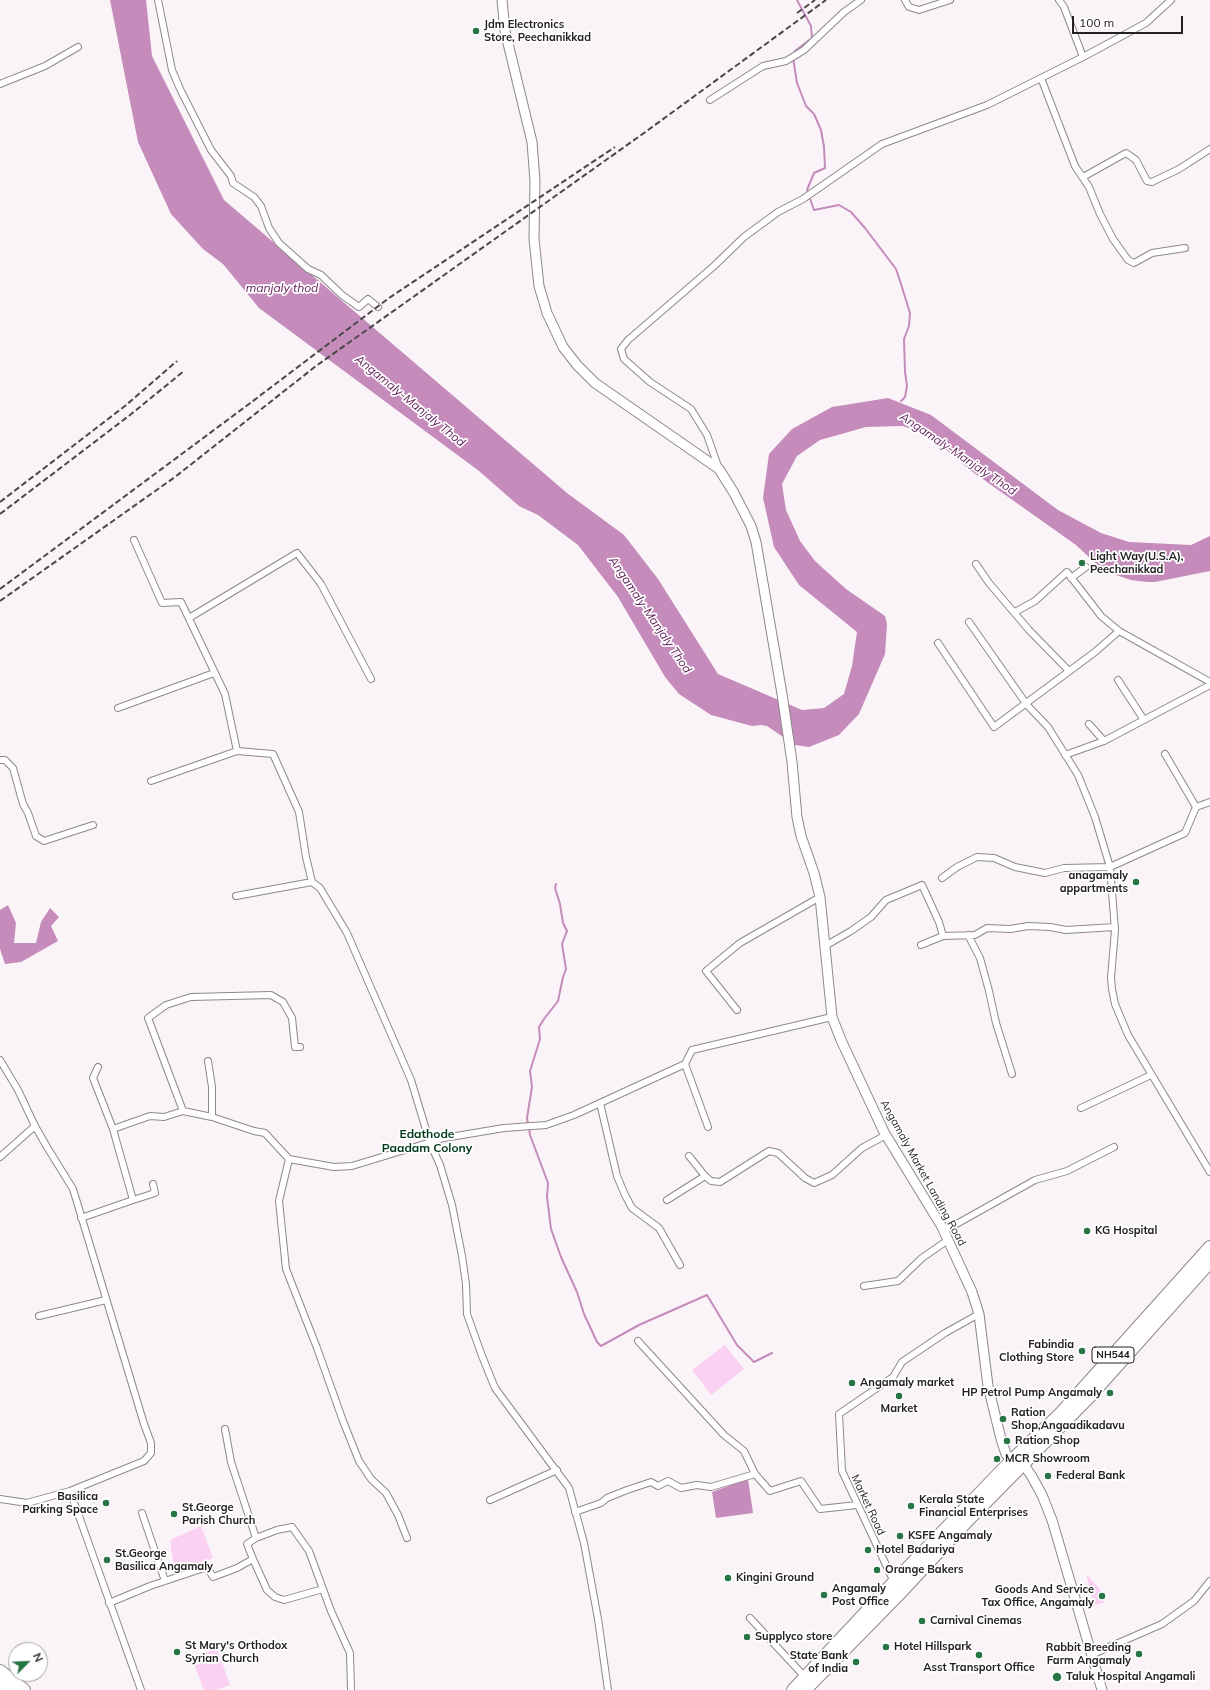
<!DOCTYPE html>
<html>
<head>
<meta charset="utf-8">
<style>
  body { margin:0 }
  #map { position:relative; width:1210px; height:1690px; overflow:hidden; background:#faf4f8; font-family:Mulish,sans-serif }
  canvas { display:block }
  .north { position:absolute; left:8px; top:1642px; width:40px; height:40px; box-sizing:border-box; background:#fff; border:1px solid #a7a6a7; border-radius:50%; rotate:66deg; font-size:11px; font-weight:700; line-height:16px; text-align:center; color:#232122 }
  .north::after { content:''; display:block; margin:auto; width:14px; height:18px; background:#277444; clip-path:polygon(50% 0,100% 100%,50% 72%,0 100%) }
  .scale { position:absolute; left:1072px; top:16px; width:111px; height:18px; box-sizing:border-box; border:2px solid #232122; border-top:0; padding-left:5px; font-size:12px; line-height:14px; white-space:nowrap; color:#232122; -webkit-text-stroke:3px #fff; paint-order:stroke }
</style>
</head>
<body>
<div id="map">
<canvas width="1210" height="1690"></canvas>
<div class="north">N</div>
<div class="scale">100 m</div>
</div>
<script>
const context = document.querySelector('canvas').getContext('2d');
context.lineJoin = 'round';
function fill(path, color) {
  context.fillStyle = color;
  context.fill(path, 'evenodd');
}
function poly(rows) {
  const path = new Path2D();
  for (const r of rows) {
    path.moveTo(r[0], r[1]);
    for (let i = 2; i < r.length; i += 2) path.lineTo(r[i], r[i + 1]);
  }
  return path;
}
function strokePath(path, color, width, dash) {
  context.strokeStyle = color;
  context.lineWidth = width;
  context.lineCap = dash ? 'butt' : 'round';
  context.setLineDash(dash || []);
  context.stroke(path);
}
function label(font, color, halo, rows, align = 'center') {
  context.font = font + ' Mulish,sans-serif';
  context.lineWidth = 3.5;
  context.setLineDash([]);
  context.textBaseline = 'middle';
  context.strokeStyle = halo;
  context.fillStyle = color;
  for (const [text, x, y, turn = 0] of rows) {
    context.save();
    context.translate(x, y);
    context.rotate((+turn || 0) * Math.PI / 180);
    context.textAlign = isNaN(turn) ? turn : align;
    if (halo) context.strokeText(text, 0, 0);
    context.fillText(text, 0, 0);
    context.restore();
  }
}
fill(poly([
  [725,1345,744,1369,711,1395,692,1370],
  [201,1526,213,1558,175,1574,170,1540],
  [1086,1574,1100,1589,1104,1603,1094,1605],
  [217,1649,230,1685,216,1690,204,1690,191,1657]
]), '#fbd1f3');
fill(poly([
  [110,0,146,0,152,56,224,200,567,493,624,535,658,579,718,674,802,710,824,708,844,694,852,666,857,632,799,585,774,547,763,498,769,454,792,429,832,407,888,398,931,415,1058,510,1101,533,1129,542,1191,545,1210,536,1210,571,1155,582,1147,582,1131,580,1104,571,1076,545,970,470,930,436,903,426,866,427,820,440,797,456,782,484,786,510,800,541,815,561,846,589,885,616,887,624,885,654,859,714,839,735,809,747,795,745,767,726,761,725,752,726,711,715,679,694,665,677,618,597,578,545,538,515,519,506,479,471,259,308,223,264,203,249,171,214,138,142],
  [8,905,16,923,14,943,36,943,41,922,50,908,59,917,51,926,58,941,21,962,5,964,0,949,0,910],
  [748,1479,753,1513,716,1518,712,1492]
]), '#c58bbb');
strokePath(poly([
  [794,54,795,51,812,38,811,26,797,0],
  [793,58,797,83,806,106,814,114,821,130,824,147,825,168,814,173,807,190,814,210,839,205,851,212,865,228,896,269,901,284,910,313,909,326,904,339,905,372,907,386,905,397,901,401],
  [528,1124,527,1118,532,1087,530,1071,540,1039,539,1027,544,1019,558,1001,563,977,566,969,562,944,567,931,563,923,560,904,555,888,556,884],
  [529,1127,530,1135,548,1183,547,1197,551,1229,561,1257,577,1292,584,1314,597,1342,601,1346,639,1325,707,1295,737,1345,754,1362,772,1353]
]), '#c58bbb', 2);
const street = poly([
  [158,0,172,70,180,89,211,150,231,176,233,183,254,197,261,206,269,228,279,243,308,269,321,275,342,295,359,307,368,299,378,307],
  [905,0,909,7,919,10,950,0],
  [1059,0,1064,7,1083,57],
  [1041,78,1075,166,1089,187,1100,214,1113,239,1128,260,1134,263,1152,253,1185,248],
  [0,84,45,66,78,47],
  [710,100,763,66,786,61,804,50,844,12,861,0],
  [1083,177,1126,153,1136,160,1147,181,1152,182,1179,169,1210,149],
  [719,469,707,435,691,409,650,382,624,359,621,349,628,340,714,266,744,237,778,212,803,199,882,144,987,105,1083,57,1146,23,1171,0],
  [134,540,162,603,181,602,225,694,237,751,273,754,299,812,306,857,312,882,320,888,347,933,411,1080,430,1143,440,1165,452,1205,462,1256,466,1284,467,1314,482,1356,495,1388,569,1488,584,1543,598,1619,608,1690],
  [976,564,989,583,1029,630,1069,671],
  [1071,578,1086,567],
  [1015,612,1035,601,1067,572,1101,616,1119,631,1210,682],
  [189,618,297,553,321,584,371,679],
  [969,622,1027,705,1048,727,1078,775,1095,817,1110,867,1115,930,1111,978,1112,989,1115,1004,1128,1035,1210,1172],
  [938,643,994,727,1095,652,1119,631],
  [1118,680,1144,720],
  [118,708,214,673],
  [1089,724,1104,741,1210,685],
  [1065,755,1104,741],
  [0,760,5,760,13,768,23,804,28,813,36,836,44,841,93,825],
  [151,781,237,751],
  [1196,807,1210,802],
  [942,878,957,867,977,857,994,858,1015,867,1045,873,1064,868,1110,867,1185,833,1196,807,1165,754],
  [236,896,312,882],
  [968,935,980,958,989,991,996,1023,1012,1074],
  [921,945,943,936,975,935,987,928,1010,929,1028,926,1050,927,1066,930,1115,927],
  [825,946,851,931,871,917,886,900,922,885,939,922,943,936],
  [737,1010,706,971,740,943,820,897],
  [0,1060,18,1090,35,1126,47,1147,73,1189,144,1424,151,1443,151,1453,144,1461,70,1491],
  [208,1061,212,1087,212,1117],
  [685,1064,708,1127],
  [98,1067,93,1078,113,1129],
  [600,1103,617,1176,625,1195,632,1208,659,1228,680,1265],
  [1081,1108,1151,1075],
  [183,1111,212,1117,254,1131,265,1133,289,1159,334,1167,352,1166,444,1138,504,1128,546,1125,574,1115,685,1064,692,1050,832,1017],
  [689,1156,705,1176,711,1181,720,1182,769,1151,778,1153,805,1178,814,1183,832,1175,862,1148,886,1135],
  [0,1157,35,1126],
  [289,1159,279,1201,286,1269,317,1348,343,1421,359,1461,371,1479,386,1493,398,1515,407,1538],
  [133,1200,155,1193,153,1184],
  [667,1200,705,1176],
  [81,1218,133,1200,113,1129,150,1116,164,1117,183,1111,148,1018,166,1005,191,997,271,995,283,1002,292,1018,295,1047,300,1047],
  [944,1231,1035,1180,1067,1171,1114,1147],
  [864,1286,898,1281,922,1258,948,1240],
  [39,1316,106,1300],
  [638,1341,724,1435,744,1451,755,1474],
  [225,1429,231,1462,256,1538,277,1530,292,1527,309,1551,331,1611,350,1653,351,1690],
  [0,1499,27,1503,70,1491,141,1690],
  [490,1500,557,1470],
  [575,1512,601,1503,607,1498,627,1490,651,1482,658,1486,668,1481,681,1488,697,1485,711,1487,755,1474,770,1491,801,1481,820,1509,857,1505],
  [142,1513,165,1581],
  [253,1559,267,1590,275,1597,284,1600,323,1589],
  [894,1582,842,1471,839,1414,893,1377,902,1362,945,1333,979,1314],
  [109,1603,150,1586,207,1567,213,1577,237,1568,253,1559,247,1544,256,1538],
  [750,1618,805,1677],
  [1091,1655,1162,1624,1194,1601,1210,1581]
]);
const secondary = poly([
  [502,0,505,31,532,142,535,181,534,239,539,286,547,313,563,347,577,365,595,383,719,469,734,493,751,526,756,542,782,694,792,762,797,817,801,836,814,873,820,897,832,1017,841,1040,884,1132,942,1227,972,1292,979,1314,988,1386,1001,1439,1006,1454,1012,1460,1023,1464,1031,1475,1042,1495,1052,1520,1102,1690]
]);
const highway = poly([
  [0,1671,24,1690],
  [0,1683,8,1690],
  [793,1690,894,1582,1012,1460,1062,1412,1210,1247],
  [805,1690,901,1592,970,1518,1090,1396,1210,1262]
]);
strokePath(street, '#8d888c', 8);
strokePath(secondary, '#8d888c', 11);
strokePath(highway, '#8d888c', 14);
strokePath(street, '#fff', 6);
strokePath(secondary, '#fff', 9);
strokePath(highway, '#fff', 12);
strokePath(poly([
  [797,13,815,0],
  [0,502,125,406,177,361],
  [0,514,130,415,184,371],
  [0,589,249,404,389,298,615,147],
  [0,601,175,477,316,366,644,133,826,0]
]), '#4a4849', 2, [6, 3]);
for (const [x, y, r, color] of [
  [476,31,4,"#277444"],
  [1082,563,4,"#277444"],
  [1136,882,4,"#277444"],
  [1087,1231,4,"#277444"],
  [1082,1351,4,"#277444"],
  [852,1383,4,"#277444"],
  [1110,1393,4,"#277444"],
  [899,1396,4,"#277444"],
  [1003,1419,4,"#277444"],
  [1007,1441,4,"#277444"],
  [997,1459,4,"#277444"],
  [1048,1476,4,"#277444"],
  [106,1503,4,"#277444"],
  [911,1506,4,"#277444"],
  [174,1514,4,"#277444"],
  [900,1536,4,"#277444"],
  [868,1550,4,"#277444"],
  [107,1560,4,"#277444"],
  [877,1570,4,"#277444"],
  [728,1578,4,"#277444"],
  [824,1595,4,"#277444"],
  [1102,1596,4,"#277444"],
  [922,1621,4,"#277444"],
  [747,1637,4,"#277444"],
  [886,1647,4,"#277444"],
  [177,1652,4,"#277444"],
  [1139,1654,4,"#277444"],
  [979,1655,4,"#277444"],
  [856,1662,4,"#277444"],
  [1057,1677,5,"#277444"]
]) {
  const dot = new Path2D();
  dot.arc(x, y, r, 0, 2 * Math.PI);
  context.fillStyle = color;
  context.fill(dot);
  strokePath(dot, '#fff', 1.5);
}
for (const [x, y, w] of [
  [1113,1355,42]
]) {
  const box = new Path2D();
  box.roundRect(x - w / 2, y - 8, w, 16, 3);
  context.fillStyle = '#fff';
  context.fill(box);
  strokePath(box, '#232122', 1);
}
label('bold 10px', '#232122', null, [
  ["NH544",1113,1355]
]);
label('bold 11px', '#232122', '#fff', [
  ["Jdm Electronics",484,25],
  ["Store, Peechanikkad",484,38],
  ["Light Way(U.S.A),",1090,557],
  ["Peechanikkad",1090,570],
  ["anagamaly",1128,876,"right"],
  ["appartments",1128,889,"right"],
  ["KG Hospital",1095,1231],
  ["Fabindia",1074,1345,"right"],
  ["Clothing Store",1074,1358,"right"],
  ["Angamaly market",860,1383],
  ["HP Petrol Pump Angamaly",1102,1393,"right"],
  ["Market",899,1409,"center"],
  ["Ration",1011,1413],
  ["Shop,Angaadikadavu",1011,1426],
  ["Ration Shop",1015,1441],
  ["MCR Showroom",1005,1459],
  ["Federal Bank",1056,1476],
  ["Basilica",98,1497,"right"],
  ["Parking Space",98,1510,"right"],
  ["Kerala State",919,1500],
  ["Financial Enterprises",919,1513],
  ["St.George",182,1508],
  ["Parish Church",182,1521],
  ["KSFE Angamaly",908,1536],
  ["Hotel Badariya",876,1550],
  ["St.George",115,1554],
  ["Basilica Angamaly",115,1567],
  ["Orange Bakers",885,1570],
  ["Kingini Ground",736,1578],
  ["Angamaly",832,1589],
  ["Post Office",832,1602],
  ["Goods And Service",1094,1590,"right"],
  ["Tax Office, Angamaly",1094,1603,"right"],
  ["Carnival Cinemas",930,1621],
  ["Supplyco store",755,1637],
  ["St Mary's Orthodox",185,1646],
  ["Syrian Church",185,1659],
  ["Hotel Hillspark",894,1647],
  ["Rabbit Breeding",1131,1648,"right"],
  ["Farm Angamaly",1131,1661,"right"],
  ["State Bank",848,1656,"right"],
  ["of India",848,1669,"right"],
  ["Asst Transport Office",979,1668,"center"],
  ["Taluk Hospital Angamali",1066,1677]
], 'left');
label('11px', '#232122', '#fff', [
  ["Angamaly Market Landing Road",923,1173,61],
  ["Market Road",868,1505,65]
]);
label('italic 12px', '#5d1956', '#fff', [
  ["manjaly thod",282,288],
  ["Angamaly-Manjaly Thod",410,401,39],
  ["Angamaly-Manjaly Thod",958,454,34],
  ["Angamaly-Manjaly Thod",650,615,56]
]);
label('bold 12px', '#003a1a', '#fff', [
  ["Edathode",427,1134],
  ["Paadam Colony",427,1148]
]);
</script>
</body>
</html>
